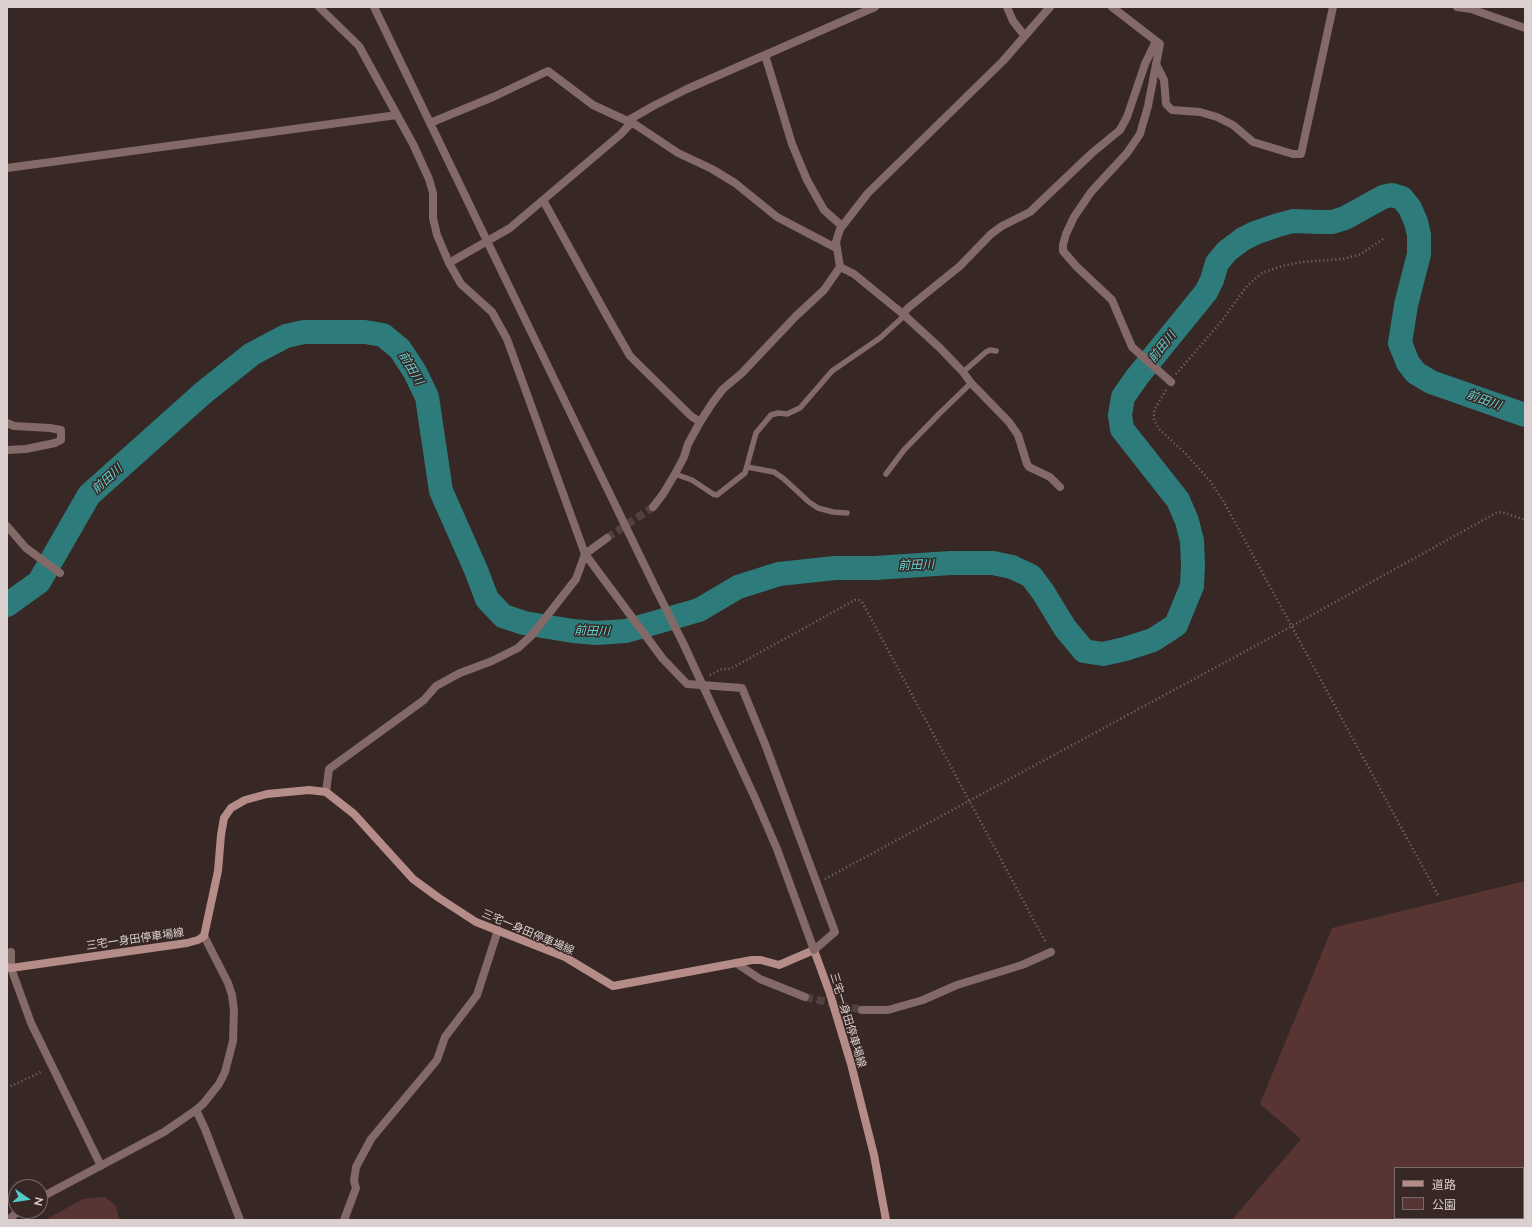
<!DOCTYPE html>
<html>
<head>
<meta charset="utf-8">
<style>
  body { margin:0 }
  #map { position:relative; width:1532px; height:1227px; overflow:hidden; background:#372725; font-family:Lato,"Noto Sans JP",sans-serif }
  canvas { display:block }
  .frame { position:absolute; inset:0; border:8px solid #dbd0cf; pointer-events:none }
  .legend { position:absolute; left:1394px; top:1167px; width:130px; height:52px; box-sizing:border-box; background:#372725; border:1px solid #796b69; margin:0; padding:5px 7px; list-style:none; font-size:12px; color:#dbd0cf }
  .legend li { display:flex; align-items:center; gap:8px; height:20px }
  .legend b { width:20px; border:1px solid #796b69 }
  .north { position:absolute; left:8px; top:1179px; width:40px; height:40px; box-sizing:border-box; background:#372725; border:1px solid #796b69; border-radius:50%; rotate:103deg; font-size:11px; font-weight:700; line-height:16px; text-align:center; color:#dbd0cf }
  .north::after { content:''; display:block; margin:auto; width:14px; height:18px; background:#52cdcb; clip-path:polygon(50% 0,100% 100%,50% 72%,0 100%) }
</style>
</head>
<body>
<div id="map">
<canvas width="1532" height="1227"></canvas>
<div class="frame"></div>
<ul class="legend">
<li><b style="height:5px;background:#b58c88"></b>道路</li>
<li><b style="height:11px;background:#583533"></b>公園</li>
</ul>
<div class="north">N</div>
</div>
<script>
const context = document.querySelector('canvas').getContext('2d');
context.lineJoin = 'round';
function fill(path, color) {
  context.fillStyle = color;
  context.fill(path, 'evenodd');
}
function poly(rows) {
  const path = new Path2D();
  for (const r of rows) {
    path.moveTo(r[0], r[1]);
    for (let i = 2; i < r.length; i += 2) path.lineTo(r[i], r[i + 1]);
  }
  return path;
}
function strokePath(path, color, width, dash) {
  context.strokeStyle = color;
  context.lineWidth = width;
  context.lineCap = dash ? 'butt' : 'round';
  context.setLineDash(dash || []);
  context.stroke(path);
}
function label(font, color, halo, rows, align = 'center') {
  context.font = font + ' Lato,"Noto Sans JP",sans-serif';
  context.lineWidth = 3;
  context.setLineDash([]);
  context.textBaseline = 'middle';
  context.strokeStyle = halo;
  context.fillStyle = color;
  for (const [text, x, y, turn = 0] of rows) {
    context.save();
    context.translate(x, y);
    context.rotate((+turn || 0) * Math.PI / 180);
    context.textAlign = isNaN(turn) ? turn : align;
    if (halo) context.strokeText(text, 0, 0);
    context.fillText(text, 0, 0);
    context.restore();
  }
}
fill(poly([
  [1525,881,1525,1220,1232,1220,1301,1139,1260,1104,1332,928],
  [1395,1168,1523,1168,1523,1218,1395,1218],
  [105,1197,116,1206,119,1220,45,1220,83,1199]
]), '#583533');
strokePath(poly([
  [7,605,39,582,89,495,203,393,252,354,286,336,304,332,365,332,383,335,400,349,415,372,427,397,441,491,476,570,487,599,503,616,524,623,573,631,596,633,626,631,699,610,738,587,779,574,835,568,875,568,951,563,993,563,1012,567,1031,576,1043,592,1065,628,1084,651,1103,654,1125,649,1153,640,1176,625,1192,586,1193,565,1192,541,1187,521,1178,500,1122,429,1120,415,1123,397,1137,377,1206,292,1212,280,1217,263,1227,251,1243,239,1255,233,1278,225,1293,221,1320,222,1332,222,1345,218,1383,197,1392,195,1402,198,1410,208,1416,222,1419,235,1419,254,1406,305,1400,343,1408,363,1416,373,1431,382,1525,415]
]), '#2e7b7b', 24);
strokePath(poly([
  [607,538,653,507],
  [805,997,862,1010]
]), '#50403e', 8, [8, 4]);
strokePath(poly([
  [1176,374,1220,323,1247,286,1262,273,1282,266,1301,262,1343,259,1361,254,1383,239],
  [1166,390,1154,410,1154,420,1159,429,1185,453,1210,481,1224,502,1439,897],
  [710,675,722,669,730,669,855,600,859,600,862,602,1046,943],
  [825,879,1292,626,1496,513,1502,512,1525,520],
  [7,1088,43,1071]
]), '#7d6f6e', 2.5, [1, 3]);
strokePath(poly([
  [963,372,986,352,990,350,996,351],
  [747,467,774,472,784,479,809,502,818,508,833,512,847,513],
  [675,474,692,480,713,494,717,495,745,473,756,433,771,415,778,413,787,414,800,408,832,371,880,338,904,316],
  [886,474,904,450,940,413,971,383]
]), '#836967', 5.5);
strokePath(poly([
  [319,7,359,46,413,144,429,179,433,193,433,218,437,235,449,263,461,284,492,312,507,339,585,554,663,659,687,684,742,688,765,744,835,932,814,950],
  [1007,7,1013,21,1024,35],
  [1112,7,1160,44,1148,106,1140,134,1127,153,1091,192,1074,217,1066,234,1063,245,1063,251,1077,267,1112,300,1132,347,1171,382],
  [1457,7,1471,9,1525,28],
  [765,55,792,144,807,180,824,210,842,226],
  [1156,64,1164,80,1166,104,1172,110,1200,112,1217,117,1233,125,1253,142,1293,154,1301,154,1333,7],
  [627,121,655,105,687,89,875,7],
  [430,123,493,97,548,71,593,105,636,125,678,153,712,169,735,183,777,217,836,248],
  [7,168,397,115],
  [543,200,607,316,630,356,691,416,700,422],
  [449,263,510,228,621,134,631,123],
  [840,267,854,274,903,314,940,348,963,372,971,383,1009,422,1018,435,1027,464,1029,467,1050,477,1060,487],
  [903,314,908,308,960,266,991,234,1002,226,1030,212,1092,153,1120,130,1127,117,1145,64,1156,41],
  [7,423,14,426,50,428,61,430,61,440,55,443,26,449,7,450],
  [653,507,663,494,675,474,684,457,688,444,700,422,713,402,723,389,742,373,795,317,824,290,840,267,836,242,840,229,868,193,1003,61,1050,7],
  [7,526,26,548,60,573],
  [326,792,329,769,424,700,436,686,460,673,492,661,518,648,532,635,576,579,585,554,607,538],
  [11,952,11,968,31,1023,101,1166],
  [736,963,760,979,805,997],
  [862,1010,888,1010,923,1000,957,985,1022,965,1051,952],
  [196,1110,205,1129,240,1220],
  [40,1198,164,1132,196,1110,203,1104,219,1084,225,1072,233,1041,234,1010,232,995,228,983,204,936],
  [8,1220,19,1211],
  [344,1220,356,1188,354,1181,356,1167,371,1139,437,1060,445,1037,477,995,498,930]
]), '#836967', 8);
strokePath(poly([
  [374,7,487,241],
  [656,589,684,645]
]), '#836967', 8);
strokePath(poly([
  [7,967,11,968,187,943,198,940,204,936,218,871,221,835,224,818,231,808,245,800,267,794,309,790,326,792,354,814,413,879,439,898,476,922,565,957,613,986,752,960,761,960,779,965,814,950,830,994,851,1064,874,1155,886,1220]
]), '#b58c88', 8);
strokePath(poly([
  [487,241,656,589],
  [684,645,755,798,777,849,814,950]
]), '#836967', 8);
label('11px', '#dbd0cf', '#372725', [
  ["三宅一身田停車場線",528,932,23],
  ["三宅一身田停車場線",135,939,-8],
  ["三宅一身田停車場線",848,1020,73]
]);
label('italic 12px', '#60d4d2', '#372725', [
  ["前田川",1162,347,-52],
  ["前田川",411,368,59],
  ["前田川",1484,400,20],
  ["前田川",107,479,-42],
  ["前田川",916,565,-2],
  ["前田川",592,631,2]
]);
</script>
</body>
</html>
